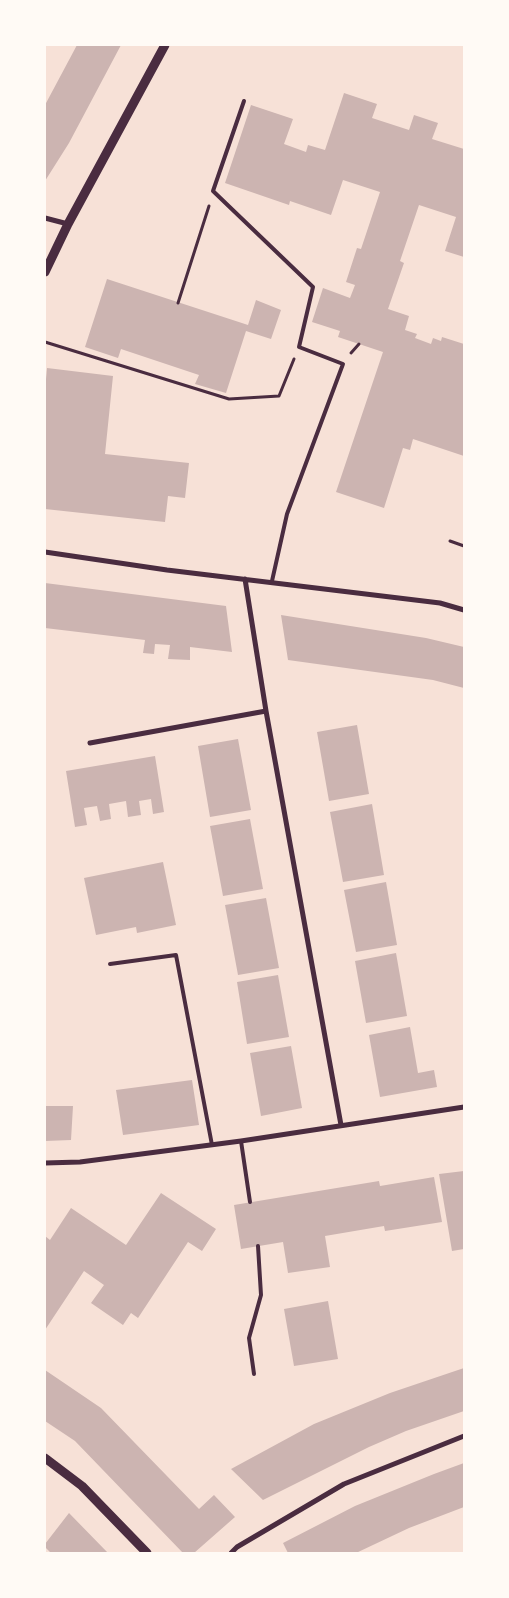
<!DOCTYPE html>
<html>
<head>
<meta charset="utf-8">
<style>
  body { margin:0 }
  #map { position:relative; width:509px; height:1598px; overflow:hidden; background:#f7e1d7; font-family:Barlow,sans-serif }
  canvas { display:block }
  .frame { position:absolute; inset:0; border:46px solid #fffaf5; pointer-events:none }
</style>
</head>
<body>
<div id="map">
<canvas width="509" height="1598"></canvas>
<div class="frame"></div>
</div>
<script>
const context = document.querySelector('canvas').getContext('2d');
context.lineJoin = 'round';
function fill(path, color) {
  context.fillStyle = color;
  context.fill(path, 'evenodd');
}
function poly(rows) {
  const path = new Path2D();
  for (const r of rows) {
    path.moveTo(r[0], r[1]);
    for (let i = 2; i < r.length; i += 2) path.lineTo(r[i], r[i + 1]);
  }
  return path;
}
function strokePath(path, color, width, dash) {
  context.strokeStyle = color;
  context.lineWidth = width;
  context.lineCap = dash ? 'butt' : 'round';
  context.setLineDash(dash || []);
  context.stroke(path);
}
fill(poly([
  [77,45,121,45,69,143,45,181,45,105],
  [344,93,377,104,372,118,409,130,414,115,438,123,432,139,464,149,464,257,445,251,456,217,419,205,400,261,404,263,388,309,409,316,405,330,417,334,415,338,431,344,433,338,441,341,442,337,464,344,464,456,413,439,410,450,403,448,384,508,336,492,383,352,338,337,340,331,312,322,323,288,350,298,355,285,346,282,357,248,361,249,380,192,343,180,331,215,290,201,289,205,225,183,251,105,293,119,284,144,306,152,308,145,325,150],
  [107,279,248,325,256,300,281,310,271,339,246,331,226,393,195,384,199,375,121,349,118,358,85,347],
  [47,368,113,376,105,454,189,463,185,498,168,496,165,522,45,509,45,390],
  [45,583,226,606,232,652,190,647,190,660,168,659,170,645,155,644,154,654,143,653,145,640,45,628],
  [281,615,426,638,464,647,464,688,433,680,288,660],
  [357,725,369,794,329,801,317,732],
  [238,739,251,810,210,817,198,746],
  [155,756,164,812,153,814,151,799,139,801,141,815,128,817,126,801,109,804,111,819,100,821,97,806,84,808,87,825,75,827,66,771],
  [372,804,384,875,343,882,330,812],
  [250,819,263,889,223,896,210,826],
  [163,862,176,925,137,933,136,927,96,935,84,878],
  [386,882,397,945,356,952,344,890],
  [266,898,279,968,238,975,225,905],
  [396,953,407,1016,366,1023,355,961],
  [278,975,289,1037,247,1044,237,982],
  [410,1027,418,1073,434,1070,437,1087,380,1097,369,1035],
  [291,1046,302,1108,261,1116,250,1053],
  [192,1080,199,1125,123,1135,116,1090],
  [45,1106,73,1106,71,1140,45,1141],
  [464,1171,464,1249,452,1251,439,1174],
  [434,1177,442,1222,385,1231,384,1226,325,1236,330,1267,288,1273,283,1242,241,1249,234,1205,379,1181,380,1186],
  [161,1193,216,1229,202,1251,188,1242,138,1318,131,1313,123,1325,91,1303,104,1285,84,1271,45,1330,45,1236,50,1240,71,1208,126,1245],
  [328,1301,338,1359,294,1366,284,1309],
  [464,1368,464,1411,406,1431,369,1447,263,1500,231,1469,314,1424,390,1393],
  [45,1370,101,1408,199,1509,214,1495,235,1517,194,1553,183,1553,75,1441,45,1421],
  [464,1463,464,1507,409,1528,356,1553,288,1553,283,1543,355,1506,434,1474],
  [69,1513,108,1553,51,1553,45,1547,45,1544]
]), '#ccb4b1');
strokePath(poly([
  [178,303,209,206],
  [45,342,229,399,279,396,294,359],
  [351,353,359,344],
  [450,541,464,546]
]), '#4a2c40', 3);
strokePath(poly([
  [244,101,213,191,313,287,299,347,343,364,287,514,272,581],
  [110,964,176,955,212,1145],
  [241,1141,250,1202],
  [254,1374,249,1338,261,1295,258,1246]
]), '#4a2c40', 4);
strokePath(poly([
  [45,218,68,224],
  [45,552,167,570,440,603,464,610],
  [245,579,266,711,341,1125],
  [90,743,266,711],
  [45,1163,80,1162,241,1141,464,1107],
  [231,1553,237,1547,344,1484,464,1436]
]), '#4a2c40', 5);
strokePath(poly([
  [45,272,68,224,165,45],
  [45,1458,82,1486,147,1553]
]), '#4a2c40', 9);
</script>
</body>
</html>
